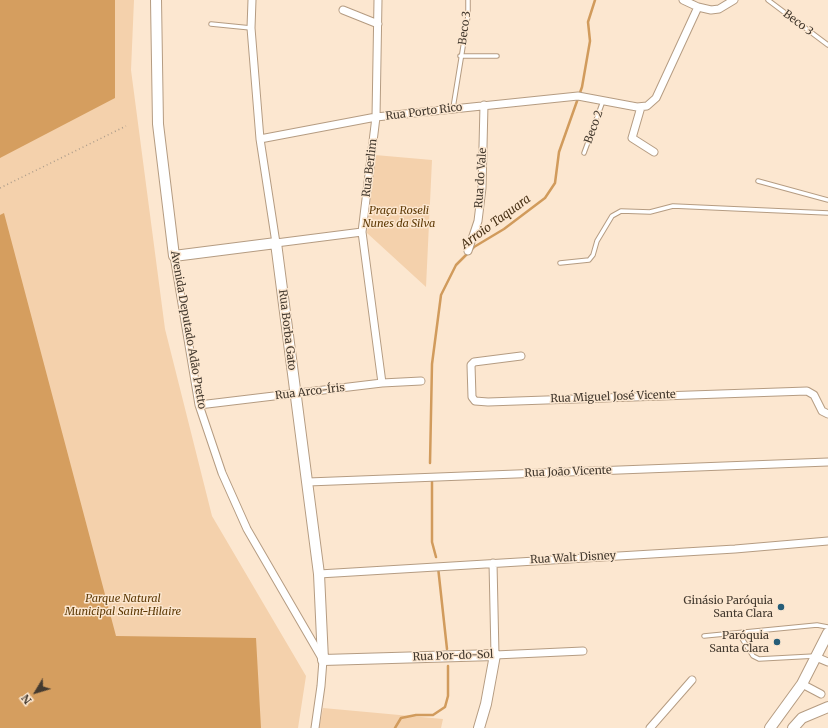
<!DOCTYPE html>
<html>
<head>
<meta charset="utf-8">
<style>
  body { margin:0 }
  #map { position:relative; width:828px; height:728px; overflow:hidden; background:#fce7d0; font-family:Merriweather,serif }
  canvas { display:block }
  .north { position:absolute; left:16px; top:672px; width:40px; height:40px; -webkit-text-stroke:3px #fce7d0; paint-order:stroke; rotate:232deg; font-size:11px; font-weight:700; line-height:16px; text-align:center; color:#443a2f }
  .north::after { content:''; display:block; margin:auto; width:14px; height:18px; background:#443a2f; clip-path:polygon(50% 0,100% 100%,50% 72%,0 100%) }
</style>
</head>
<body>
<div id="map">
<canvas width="828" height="728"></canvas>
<div class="north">N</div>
</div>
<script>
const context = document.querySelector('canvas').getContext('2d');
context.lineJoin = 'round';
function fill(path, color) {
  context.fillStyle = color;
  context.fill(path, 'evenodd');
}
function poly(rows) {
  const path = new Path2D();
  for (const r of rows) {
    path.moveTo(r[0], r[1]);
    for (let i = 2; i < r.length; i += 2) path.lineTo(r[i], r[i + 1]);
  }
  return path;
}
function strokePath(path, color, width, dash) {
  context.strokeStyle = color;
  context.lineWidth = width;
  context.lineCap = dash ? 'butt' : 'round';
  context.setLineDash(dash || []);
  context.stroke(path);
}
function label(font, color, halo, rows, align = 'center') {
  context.font = font + ' Merriweather,serif';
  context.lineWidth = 3;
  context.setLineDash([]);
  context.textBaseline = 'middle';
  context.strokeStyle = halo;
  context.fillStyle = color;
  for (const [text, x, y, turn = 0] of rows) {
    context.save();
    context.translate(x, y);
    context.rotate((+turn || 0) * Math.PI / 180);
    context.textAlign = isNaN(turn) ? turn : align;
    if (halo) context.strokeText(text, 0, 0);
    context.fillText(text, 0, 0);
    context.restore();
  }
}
fill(poly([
  [0,0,134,0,131,70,165,329,212,516,306,676,298,728,0,728],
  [375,155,432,160,426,287,367,233],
  [323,708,443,719,441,728,319,728]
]), '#f4d1ac');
fill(poly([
  [0,0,115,0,115,98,0,158],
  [4,213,116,636,256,638,261,728,0,728,0,215]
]), '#d59e5f');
strokePath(poly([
  [430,463,432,364,441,295,456,265,474,247,504,229,545,198,555,183,559,152,582,87,590,41,588,22,595,0],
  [432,482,432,542,436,557],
  [438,567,447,649],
  [395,728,401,718,416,715,433,715,445,707,448,696,448,666]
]), '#d19b5c', 2.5);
const lane = poly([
  [768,0,828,45],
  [211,24,251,28],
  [460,56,497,56],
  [453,108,468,16,468,0],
  [584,153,603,101],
  [758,181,828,200],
  [560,263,589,260,593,255,597,241,612,216,621,211,650,212,673,206,828,213],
  [704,636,817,625,828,627],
  [741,637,753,656,759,659,815,656]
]);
const street = poly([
  [252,0,251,28,260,139,276,243,362,232],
  [378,0,376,117,362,232,382,383],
  [683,0,698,7,711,10,719,9,734,0],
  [343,10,378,24],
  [641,107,632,138,654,152],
  [260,139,376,117,578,96,637,107,647,106,656,98,698,7],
  [468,251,478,221,482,188,484,105],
  [174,256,199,405,222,473,247,529,323,660,321,686,315,728],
  [521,356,474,362,471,365,472,397,475,401,488,402,807,391,814,395,822,411,828,414],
  [199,405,382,383,421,381],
  [308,482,828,462],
  [493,563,495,655,583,651],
  [319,574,735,549,828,541],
  [816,657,828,662],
  [802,684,821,694],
  [650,728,692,680]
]);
const secondary = poly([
  [156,0,158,124,174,256,276,243,319,574,323,660,495,655,486,704,479,728],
  [770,728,802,684,828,633],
  [793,728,802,718,828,707]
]);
strokePath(lane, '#b59c82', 5.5);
strokePath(street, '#b59c82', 9);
strokePath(secondary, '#b59c82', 12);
strokePath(poly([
  [0,188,126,126]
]), '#ad9d8b', 1.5, [1, 3]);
strokePath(lane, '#fff', 3.5);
strokePath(street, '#fff', 7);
strokePath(secondary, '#fff', 10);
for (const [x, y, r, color] of [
  [781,607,4,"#265d78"],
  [777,642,4,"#265d78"]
]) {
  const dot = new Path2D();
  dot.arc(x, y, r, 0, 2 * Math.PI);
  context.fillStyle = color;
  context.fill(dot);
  strokePath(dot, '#fce7d0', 1.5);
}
label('11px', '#443a2f', '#fce7d0', [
  ["Beco 3",798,23,37],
  ["Beco 3",465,28,-82],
  ["Rua Porto Rico",424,112,-7],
  ["Beco 2",594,127,-70],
  ["Rua Berlim",370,168,-83],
  ["Rua do Vale",481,178,-86],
  ["Avenida Deputado Adão Pretto",188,330,80],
  ["Rua Borba Gato",287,330,83],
  ["Rua Arco-Íris",310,392,-7],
  ["Rua Miguel José Vicente",613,397,-2],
  ["Rua João Vicente",568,472,-2],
  ["Rua Walt Disney",573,558,-3],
  ["Rua Por-do-Sol",453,656,-2]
]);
label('italic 11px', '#5e3a06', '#fce7d0', [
  ["Praça Roseli",399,211],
  ["Nunes da Silva",399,224],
  ["Parque Natural",123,599],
  ["Municipal Saint-Hilaire",123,612]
]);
label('11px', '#443a2f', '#fce7d0', [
  ["Ginásio Paróquia",773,601],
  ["Santa Clara",773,614],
  ["Paróquia",769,636],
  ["Santa Clara",769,649]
], 'right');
label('italic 12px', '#483115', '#fce7d0', [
  ["Arroio Taquara",496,222,-36]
]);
</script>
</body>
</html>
